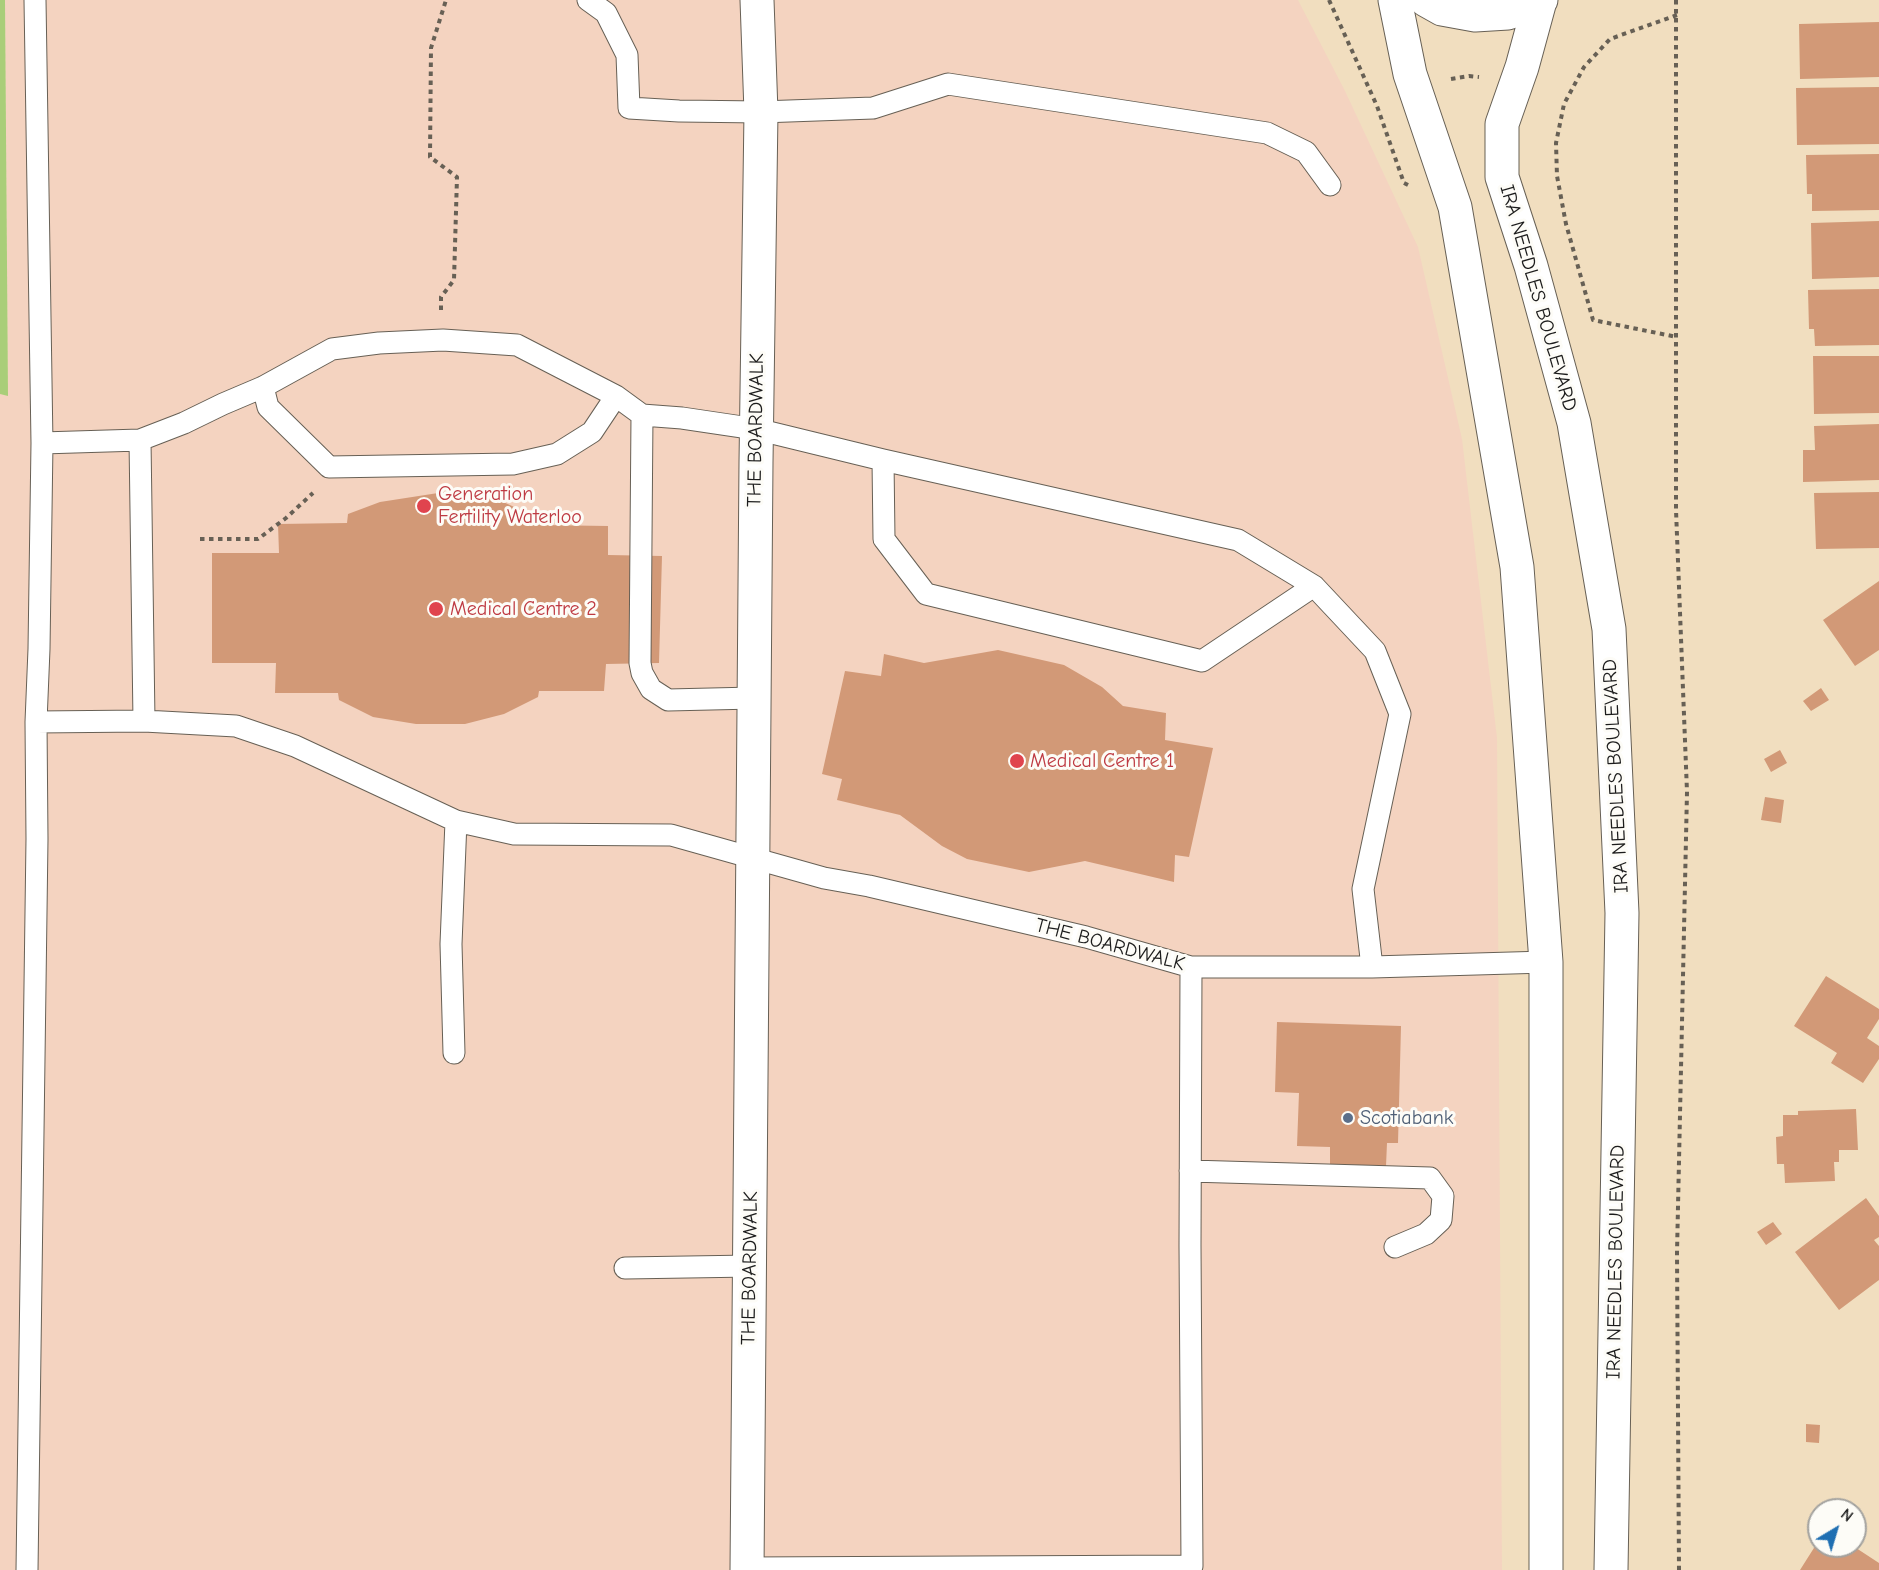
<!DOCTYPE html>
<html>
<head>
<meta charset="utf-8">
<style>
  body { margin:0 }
  #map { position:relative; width:1879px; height:1570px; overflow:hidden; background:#f1debf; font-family:"Comic Neue",sans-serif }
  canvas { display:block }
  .north { position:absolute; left:1807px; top:1498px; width:60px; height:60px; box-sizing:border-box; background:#fdfcf7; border:2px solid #a3a29f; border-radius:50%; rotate:38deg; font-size:16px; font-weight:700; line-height:24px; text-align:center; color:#1c1c1c }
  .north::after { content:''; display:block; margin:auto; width:21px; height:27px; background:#1f6fb2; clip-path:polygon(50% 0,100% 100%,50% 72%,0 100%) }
</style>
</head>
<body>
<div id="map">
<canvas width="1879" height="1570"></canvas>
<div class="north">N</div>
</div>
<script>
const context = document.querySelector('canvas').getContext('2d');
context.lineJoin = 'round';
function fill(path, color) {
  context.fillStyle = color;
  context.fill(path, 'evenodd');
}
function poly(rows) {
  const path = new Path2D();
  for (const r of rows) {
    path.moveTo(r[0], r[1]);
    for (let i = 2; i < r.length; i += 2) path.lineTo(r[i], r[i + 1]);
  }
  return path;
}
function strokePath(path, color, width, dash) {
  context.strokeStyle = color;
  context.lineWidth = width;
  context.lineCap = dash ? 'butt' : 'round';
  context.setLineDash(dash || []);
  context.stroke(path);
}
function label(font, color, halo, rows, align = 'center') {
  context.font = font + ' "Comic Neue",sans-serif';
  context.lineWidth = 6;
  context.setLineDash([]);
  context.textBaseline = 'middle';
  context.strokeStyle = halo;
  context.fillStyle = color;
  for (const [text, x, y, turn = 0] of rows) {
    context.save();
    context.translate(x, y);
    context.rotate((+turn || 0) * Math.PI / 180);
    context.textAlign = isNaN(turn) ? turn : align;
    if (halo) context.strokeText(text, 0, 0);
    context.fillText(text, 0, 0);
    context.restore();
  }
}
fill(poly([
  [5,0,1298,0,1345,91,1418,247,1462,439,1497,738,1502,1570,0,1570,0,394,8,395]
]), '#f4d3c0');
fill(poly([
  [0,0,5,0,8,396,0,394]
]), '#a9ce79');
fill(poly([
  [1879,22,1879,77,1800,79,1799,24],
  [1879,87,1879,144,1797,145,1796,88],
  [1879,154,1879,210,1812,211,1812,194,1807,194,1806,155],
  [1879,221,1879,277,1812,279,1811,223],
  [1879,289,1879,345,1815,346,1814,329,1809,329,1808,290],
  [1813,356,1879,356,1879,413,1814,414],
  [1879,424,1879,480,1803,482,1803,450,1815,450,1814,426],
  [451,491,501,501,541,519,540,525,608,526,608,555,662,556,659,663,606,664,604,691,539,691,538,697,504,714,465,724,416,724,373,717,339,700,338,693,275,693,276,663,212,663,212,553,279,553,278,524,347,523,348,514,380,502],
  [1879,492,1879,548,1816,549,1814,493],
  [1879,581,1879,650,1855,666,1823,620],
  [998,650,1064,665,1102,687,1123,706,1166,713,1165,740,1213,748,1189,857,1175,855,1174,882,1085,861,1029,872,967,859,942,846,900,815,837,800,842,779,822,774,845,671,881,676,884,654,924,663],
  [1821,688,1829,700,1811,711,1803,701],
  [1780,750,1787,763,1771,772,1764,759],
  [1765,797,1784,800,1781,823,1761,820],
  [1826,976,1879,1009,1879,1019,1867,1038,1879,1046,1879,1059,1863,1083,1831,1063,1837,1053,1794,1026],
  [1277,1022,1401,1026,1398,1143,1387,1143,1386,1166,1330,1164,1330,1147,1297,1146,1299,1093,1275,1092],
  [1856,1109,1858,1150,1839,1150,1839,1162,1834,1162,1835,1181,1785,1183,1784,1164,1777,1164,1776,1137,1783,1136,1783,1115,1798,1115,1798,1111],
  [1866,1198,1879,1216,1879,1237,1874,1240,1879,1246,1879,1280,1839,1310,1795,1252],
  [1773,1222,1782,1234,1766,1245,1757,1232],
  [1806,1424,1820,1425,1819,1443,1806,1442],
  [1819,1540,1819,1546,1853,1546,1879,1563,1879,1570,1800,1570]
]), '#d29977');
const lane = poly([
  [588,0,606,13,627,55,629,108,679,111,761,112,873,108,948,84,1267,133,1306,152,1330,185],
  [263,387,268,407,329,467,513,464,557,454,592,432,616,396],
  [642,415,640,663,642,673,651,689,668,700,754,698],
  [140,440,144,721],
  [42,443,140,440,184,423,223,404,263,387,332,349,379,343,443,340,517,345,616,396,642,415,682,418,756,429,883,460,1238,540,1314,586,1375,651,1400,714,1363,889,1372,967],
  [883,460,884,539,926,594,1202,661,1314,586],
  [36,722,144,721,236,726,295,746,456,821,514,834,671,835,824,878,869,886,1086,937,1191,967,1372,967,1546,962],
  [454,1053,451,944,456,821],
  [1190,1171,1430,1178,1443,1196,1441,1220,1426,1234,1395,1247],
  [625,1268,751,1266],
  [747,1568,1192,1566,1190,1245,1191,967],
  [27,1570,37,839,36,722,39,649,42,443,35,0]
]);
const street = poly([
  [747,1570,756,462,761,112,757,0]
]);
const secondary = poly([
  [1395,0,1410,74,1455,207,1517,567,1546,962,1546,1570],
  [1426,0,1442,9,1475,15,1508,13,1541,0],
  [1540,1,1522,67,1502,124,1502,177,1531,266,1574,423,1609,629,1622,913,1611,1570]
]);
strokePath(lane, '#676055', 23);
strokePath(street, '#676055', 35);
strokePath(secondary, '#676055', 35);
strokePath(poly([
  [1329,0,1377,106,1404,183,1408,185],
  [1676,0,1676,510,1687,792,1677,1253,1679,1570],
  [1677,15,1610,39,1584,67,1564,104,1556,143,1557,176,1566,224,1593,320,1677,337],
  [1451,79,1469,76,1479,77],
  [441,310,441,297,454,280,457,177,430,157,431,48,446,0],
  [200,539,258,539,286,518,313,493]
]), '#676055', 4, [4.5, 4.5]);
strokePath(lane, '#fff', 21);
strokePath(street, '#fff', 33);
strokePath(secondary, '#fff', 33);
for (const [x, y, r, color] of [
  [424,506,8,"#e0444e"],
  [436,609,8,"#e0444e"],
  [1017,761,8,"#e0444e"],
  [1348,1118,6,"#5c6f8a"]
]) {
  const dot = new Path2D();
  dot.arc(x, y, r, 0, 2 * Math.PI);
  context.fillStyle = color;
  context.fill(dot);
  strokePath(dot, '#fdfcf7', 2);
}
label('20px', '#1c1c1c', '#fdfcf7', [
  ["IRA NEEDLES BOULEVARD",1538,298,74],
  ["THE BOARDWALK",756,430,-89],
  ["IRA NEEDLES BOULEVARD",1616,776,-93],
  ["THE BOARDWALK",1110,945,15],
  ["IRA NEEDLES BOULEVARD",1616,1262,-89],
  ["THE BOARDWALK",750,1268,-89]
]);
label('20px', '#be3a42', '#fdfcf7', [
  ["Generation",438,494],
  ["Fertility Waterloo",438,517],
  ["Medical Centre 2",450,609],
  ["Medical Centre 1",1030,761]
], 'left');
label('20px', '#4e5e75', '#fdfcf7', [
  ["Scotiabank",1360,1118]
], 'left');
</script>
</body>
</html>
